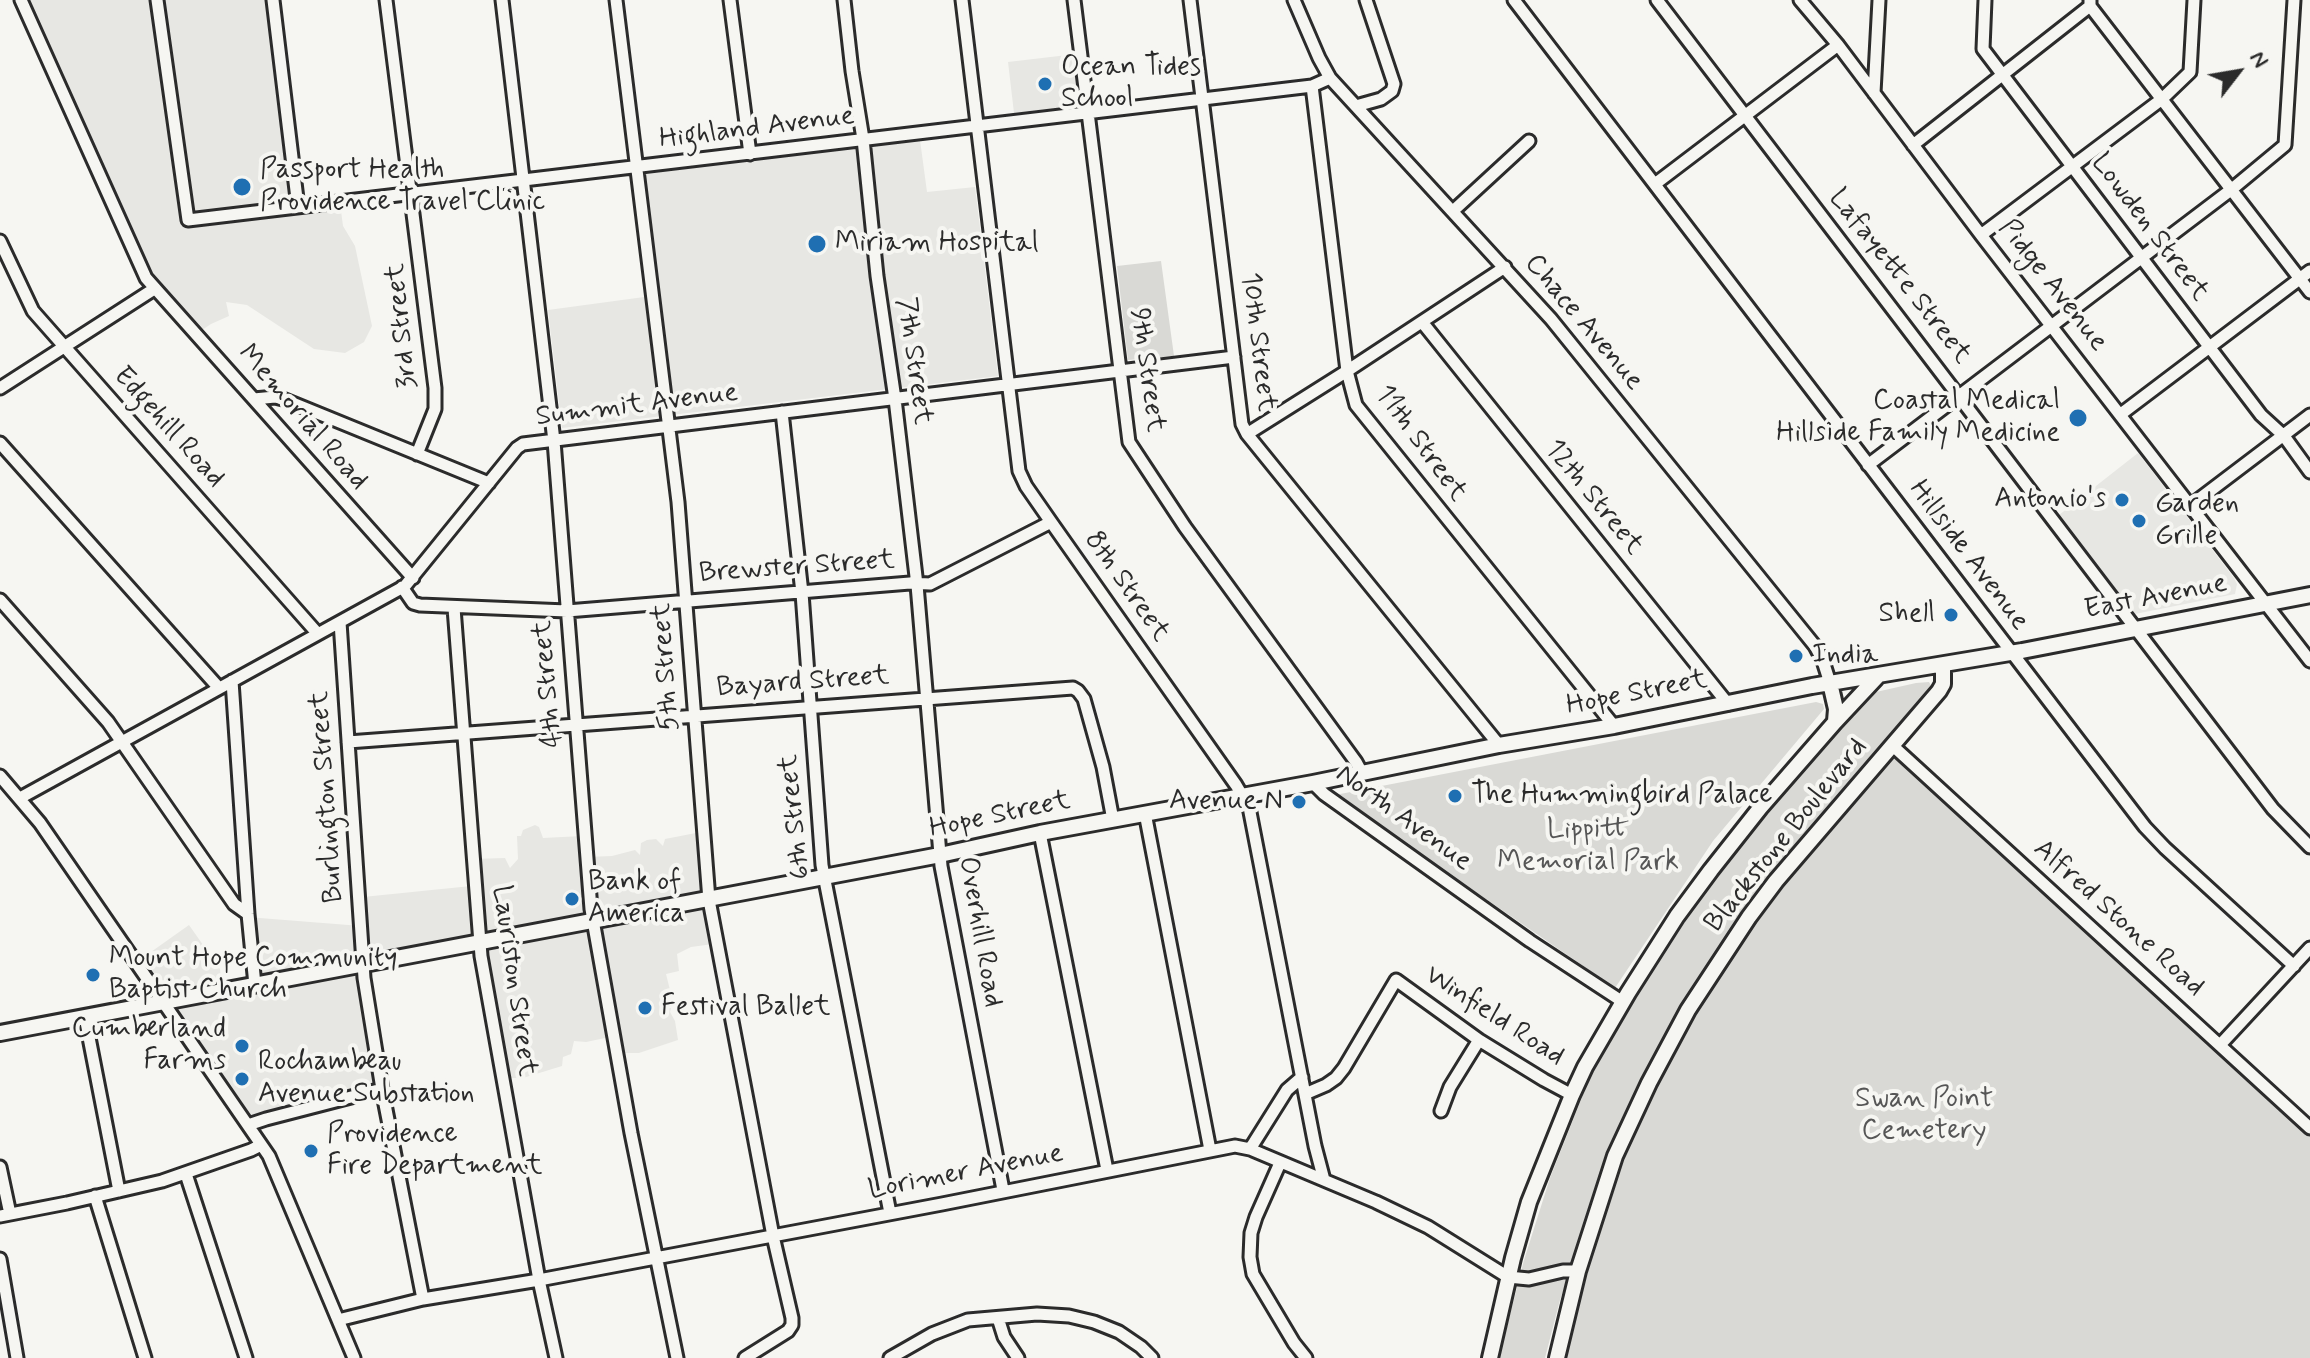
<!DOCTYPE html>
<html>
<head>
<meta charset="utf-8">
<style>
  body { margin:0 }
  #map { position:relative; width:2310px; height:1358px; overflow:hidden; background:#f6f6f2; font-family:Mynerve,sans-serif }
  canvas { display:block }
  .north { position:absolute; left:2198px; top:32px; width:80px; height:80px; -webkit-text-stroke:6px #f6f6f2; paint-order:stroke; rotate:59deg; font-size:22px; font-weight:700; line-height:32px; text-align:center; color:#2b2b2b }
  .north::after { content:''; display:block; margin:auto; width:28px; height:36px; background:#2b2b2b; clip-path:polygon(50% 0,100% 100%,50% 72%,0 100%) }
</style>
</head>
<body>
<div id="map">
<canvas width="2310" height="1358"></canvas>
<div class="north">N</div>
</div>
<script>
const context = document.querySelector('canvas').getContext('2d');
context.lineJoin = 'round';
function fill(path, color) {
  context.fillStyle = color;
  context.fill(path, 'evenodd');
}
function poly(rows) {
  const path = new Path2D();
  for (const r of rows) {
    path.moveTo(r[0], r[1]);
    for (let i = 2; i < r.length; i += 2) path.lineTo(r[i], r[i + 1]);
  }
  return path;
}
function strokePath(path, color, width, dash) {
  context.strokeStyle = color;
  context.lineWidth = width;
  context.lineCap = dash ? 'butt' : 'round';
  context.setLineDash(dash || []);
  context.stroke(path);
}
function label(font, color, halo, rows, align = 'center') {
  context.font = font + ' Mynerve,sans-serif';
  context.lineWidth = 8;
  context.setLineDash([]);
  context.textBaseline = 'middle';
  context.strokeStyle = halo;
  context.fillStyle = color;
  for (const [text, x, y, turn = 0] of rows) {
    context.save();
    context.translate(x, y);
    context.rotate((+turn || 0) * Math.PI / 180);
    context.textAlign = isNaN(turn) ? turn : align;
    if (halo) context.strokeText(text, 0, 0);
    context.fillText(text, 0, 0);
    context.restore();
  }
}
fill(poly([
  [28,0,267,0,292,216,341,211,343,226,355,246,372,326,364,342,345,353,314,349,247,305,226,302,229,316,211,324,199,332,126,247],
  [1076,54,1082,105,1014,113,1008,62],
  [920,140,927,192,975,187,998,376,562,428,548,310,659,295,644,174],
  [2138,453,2234,578,2237,584,2235,594,2135,614,2059,515],
  [535,825,539,827,543,838,582,836,586,857,612,856,635,850,640,855,641,843,647,840,656,839,663,846,665,839,701,832,713,944,691,947,677,954,679,971,666,974,670,990,667,994,672,1004,670,1012,675,1021,678,1040,639,1053,616,1053,610,1037,586,1042,574,1041,571,1054,563,1057,562,1066,523,1078,501,1078,476,948,357,971,379,1093,378,1096,247,1129,134,964,189,925,220,969,222,994,248,988,245,927,247,917,361,926,363,897,471,886,473,859,505,858,510,868,518,859,517,836,521,836,523,830]
]), '#e7e7e3');
fill(poly([
  [1161,261,1174,356,1128,360,1117,266],
  [1929,682,1934,691,1797,845,1752,901,1609,1160,1560,1300,1545,1358,1499,1358,1524,1260,1550,1178,1590,1077,1615,1025,1684,917,1759,816,1867,694,1916,683],
  [1816,702,1823,704,1824,709,1713,841,1615,988,1335,795],
  [1890,749,2310,1130,2310,1358,1567,1358,1571,1330,1594,1235,1624,1130,1753,913]
]), '#d9d9d5');
const minor = poly([
  [21,0,146,278,413,578],
  [157,0,188,220,1312,86,1330,78],
  [273,0,298,207],
  [386,0,435,388,435,409,417,454],
  [502,0,554,441,591,909,631,1133,677,1358],
  [616,0,678,502,709,900,773,1236,792,1318,792,1325,788,1331,745,1358],
  [730,0,750,154],
  [844,0,852,71,863,139,877,276,895,399,917,585,941,866,1003,1190],
  [962,0,1019,471,1026,486,1051,522,1236,785,1249,807,1315,1146,1324,1180],
  [1074,0,1129,442,1185,527,1356,762,1362,773],
  [1190,0,1242,424,1247,434,1499,745],
  [1294,0,1319,58,1330,78,1551,319,1815,646,1823,661,1830,683],
  [1514,0,2145,827,2165,848,2294,966],
  [1657,0,2273,809,2310,847],
  [1800,0,1838,45,1981,235,2310,661],
  [1985,0,1983,49,2261,415,2284,436,2310,472],
  [2090,0,2090,6,2310,292],
  [1312,86,1347,371,1356,405,1614,726],
  [1874,93,1879,0],
  [1356,106,1381,99,1392,91,1394,84,1366,0],
  [1913,145,2090,6],
  [1655,184,1838,45],
  [1453,211,1529,141],
  [1981,235,2162,99,2190,72,2194,0],
  [0,241,33,311,318,634],
  [1422,322,1728,704],
  [0,388,154,289],
  [254,399,275,397,283,399,489,483],
  [782,412,802,593,822,865,890,1213],
  [2121,414,2310,271],
  [1247,434,1347,371,1505,267],
  [0,443,219,688],
  [1868,465,2232,189,2285,145,2294,0],
  [2190,506,2310,415],
  [402,587,413,603,420,605,567,611,910,583,930,584,1051,522],
  [0,600,108,722,234,904,248,914],
  [454,608,481,956,539,1280,556,1358],
  [340,622,364,978,382,1089,423,1299],
  [232,681,248,914,255,985],
  [348,742,1073,688,1078,691,1084,699,1103,767,1113,820],
  [1893,746,2310,1128],
  [0,776,40,823,269,1156,354,1358],
  [1313,783,1324,794,1530,941,1623,1002],
  [20,798,405,586,517,448,523,444,1234,357],
  [1145,813,1210,1150],
  [1040,833,1107,1170],
  [85,1017,119,1191],
  [2220,1045,2310,948],
  [1305,1094,1326,1085,1336,1078,1344,1068,1396,980,1479,1040,1544,1080,1572,1095],
  [1441,1111,1450,1087,1479,1040],
  [248,1125,266,1119,382,1089],
  [1250,1149,1287,1090,1302,1077],
  [1280,1163,1256,1217,1251,1233,1250,1257,1253,1274,1294,1343,1306,1358],
  [0,1167,10,1214],
  [186,1174,246,1358],
  [95,1196,145,1358],
  [0,1216,67,1203,162,1181,251,1150,261,1145],
  [0,1259,17,1358],
  [998,1318,1004,1337,1018,1358],
  [338,1320,423,1299,539,1280,942,1204,1235,1146,1250,1149,1376,1202,1428,1227,1508,1277,1529,1279,1563,1271,1578,1271],
  [890,1358,932,1334,968,1320,1037,1314,1069,1316,1094,1322,1119,1332,1141,1347,1152,1358]
]);
const major = poly([
  [1830,683,1836,709,1835,721],
  [0,1033,940,855,1040,833,1313,783,1499,745,1614,726,1812,686,2022,651,2310,595],
  [1490,1358,1513,1258,1529,1202,1572,1095,1585,1067,1628,993,1677,916,1711,870,1760,808,1835,722,1878,676],
  [1557,1358,1578,1271,1615,1156,1649,1083,1688,1010,1749,917,1776,881,1939,691,1943,684,1943,665]
]);
strokePath(minor, '#2b2b2b', 17);
strokePath(major, '#2b2b2b', 20);
strokePath(minor, '#f6f6f2', 11);
strokePath(major, '#f6f6f2', 14);
for (const [x, y, r, color] of [
  [1045,84,8,"#1f6fb2"],
  [242,187,10,"#1f6fb2"],
  [817,244,10,"#1f6fb2"],
  [2078,418,10,"#1f6fb2"],
  [2122,500,8,"#1f6fb2"],
  [2139,521,8,"#1f6fb2"],
  [1951,615,8,"#1f6fb2"],
  [1796,656,8,"#1f6fb2"],
  [1455,796,8,"#1f6fb2"],
  [1299,802,8,"#1f6fb2"],
  [572,899,8,"#1f6fb2"],
  [93,975,8,"#1f6fb2"],
  [645,1008,8,"#1f6fb2"],
  [242,1046,8,"#1f6fb2"],
  [242,1079,8,"#1f6fb2"],
  [311,1151,8,"#1f6fb2"]
]) {
  const dot = new Path2D();
  dot.arc(x, y, r, 0, 2 * Math.PI);
  context.fillStyle = color;
  context.fill(dot);
  strokePath(dot, '#f6f6f2', 3);
}
label('28px', '#2b2b2b', '#f6f6f2', [
  ["Ocean Tides",1061,68],
  ["School",1061,100],
  ["Passport Health",260,171],
  ["Providence Travel Clinic",260,203],
  ["Miriam Hospital",835,244],
  ["Coastal Medical",2060,402,"right"],
  ["Hillside Family Medicine",2060,434,"right"],
  ["Antonio's",2106,500,"right"],
  ["Garden",2155,505],
  ["Grille",2155,537],
  ["Shell",1935,615,"right"],
  ["India",1812,656],
  ["The Hummingbird Palace",1471,796],
  ["Avenue N",1283,802,"right"],
  ["Bank of",588,883],
  ["America",588,915],
  ["Mount Hope Community",109,959],
  ["Baptist Church",109,991],
  ["Festival Ballet",661,1008],
  ["Cumberland",226,1030,"right"],
  ["Farms",226,1062,"right"],
  ["Rochambeau",258,1063],
  ["Avenue Substation",258,1095],
  ["Providence",327,1135],
  ["Fire Department",327,1167]
], 'left');
label('28px', '#2b2b2b', '#f6f6f2', [
  ["Highland Avenue",757,129,-7],
  ["Lowden Street",2149,228,53],
  ["Lafayette Street",1899,277,52],
  ["Pidge Avenue",2052,286,52],
  ["Chace Avenue",1583,323,50],
  ["3rd Street",403,326,-96],
  ["10th Street",1257,342,83],
  ["7th Street",913,361,82],
  ["9th Street",1146,370,82],
  ["Summit Avenue",637,406,-7],
  ["Memorial Road",302,418,49],
  ["Edgehill Road",168,428,48],
  ["11th Street",1420,444,54],
  ["12th Street",1593,498,51],
  ["Hillside Avenue",1968,556,53],
  ["Brewster Street",797,568,-4],
  ["8th Street",1126,587,55],
  ["East Avenue",2156,598,-11],
  ["5th Street",667,667,-94],
  ["Bayard Street",803,683,-4],
  ["4th Street",549,684,-95],
  ["Hope Street",1637,694,-11],
  ["Burlington Street",328,797,-94],
  ["Hope Street",1000,816,-12],
  ["6th Street",796,817,-96],
  ["North Avenue",1403,819,36],
  ["Blackstone Boulevard",1787,836,-51],
  ["Alfred Stone Road",2118,919,42],
  ["Overhill Road",979,932,80],
  ["Lauriston Street",513,981,82],
  ["Winfield Road",1494,1017,33],
  ["Lorimer Avenue",966,1173,-11]
]);
label('28px', '#565656', '#f6f6f2', [
  ["Lippitt",1588,831],
  ["Memorial Park",1588,863],
  ["Swan Point",1924,1100],
  ["Cemetery",1924,1132]
]);
</script>
</body>
</html>
